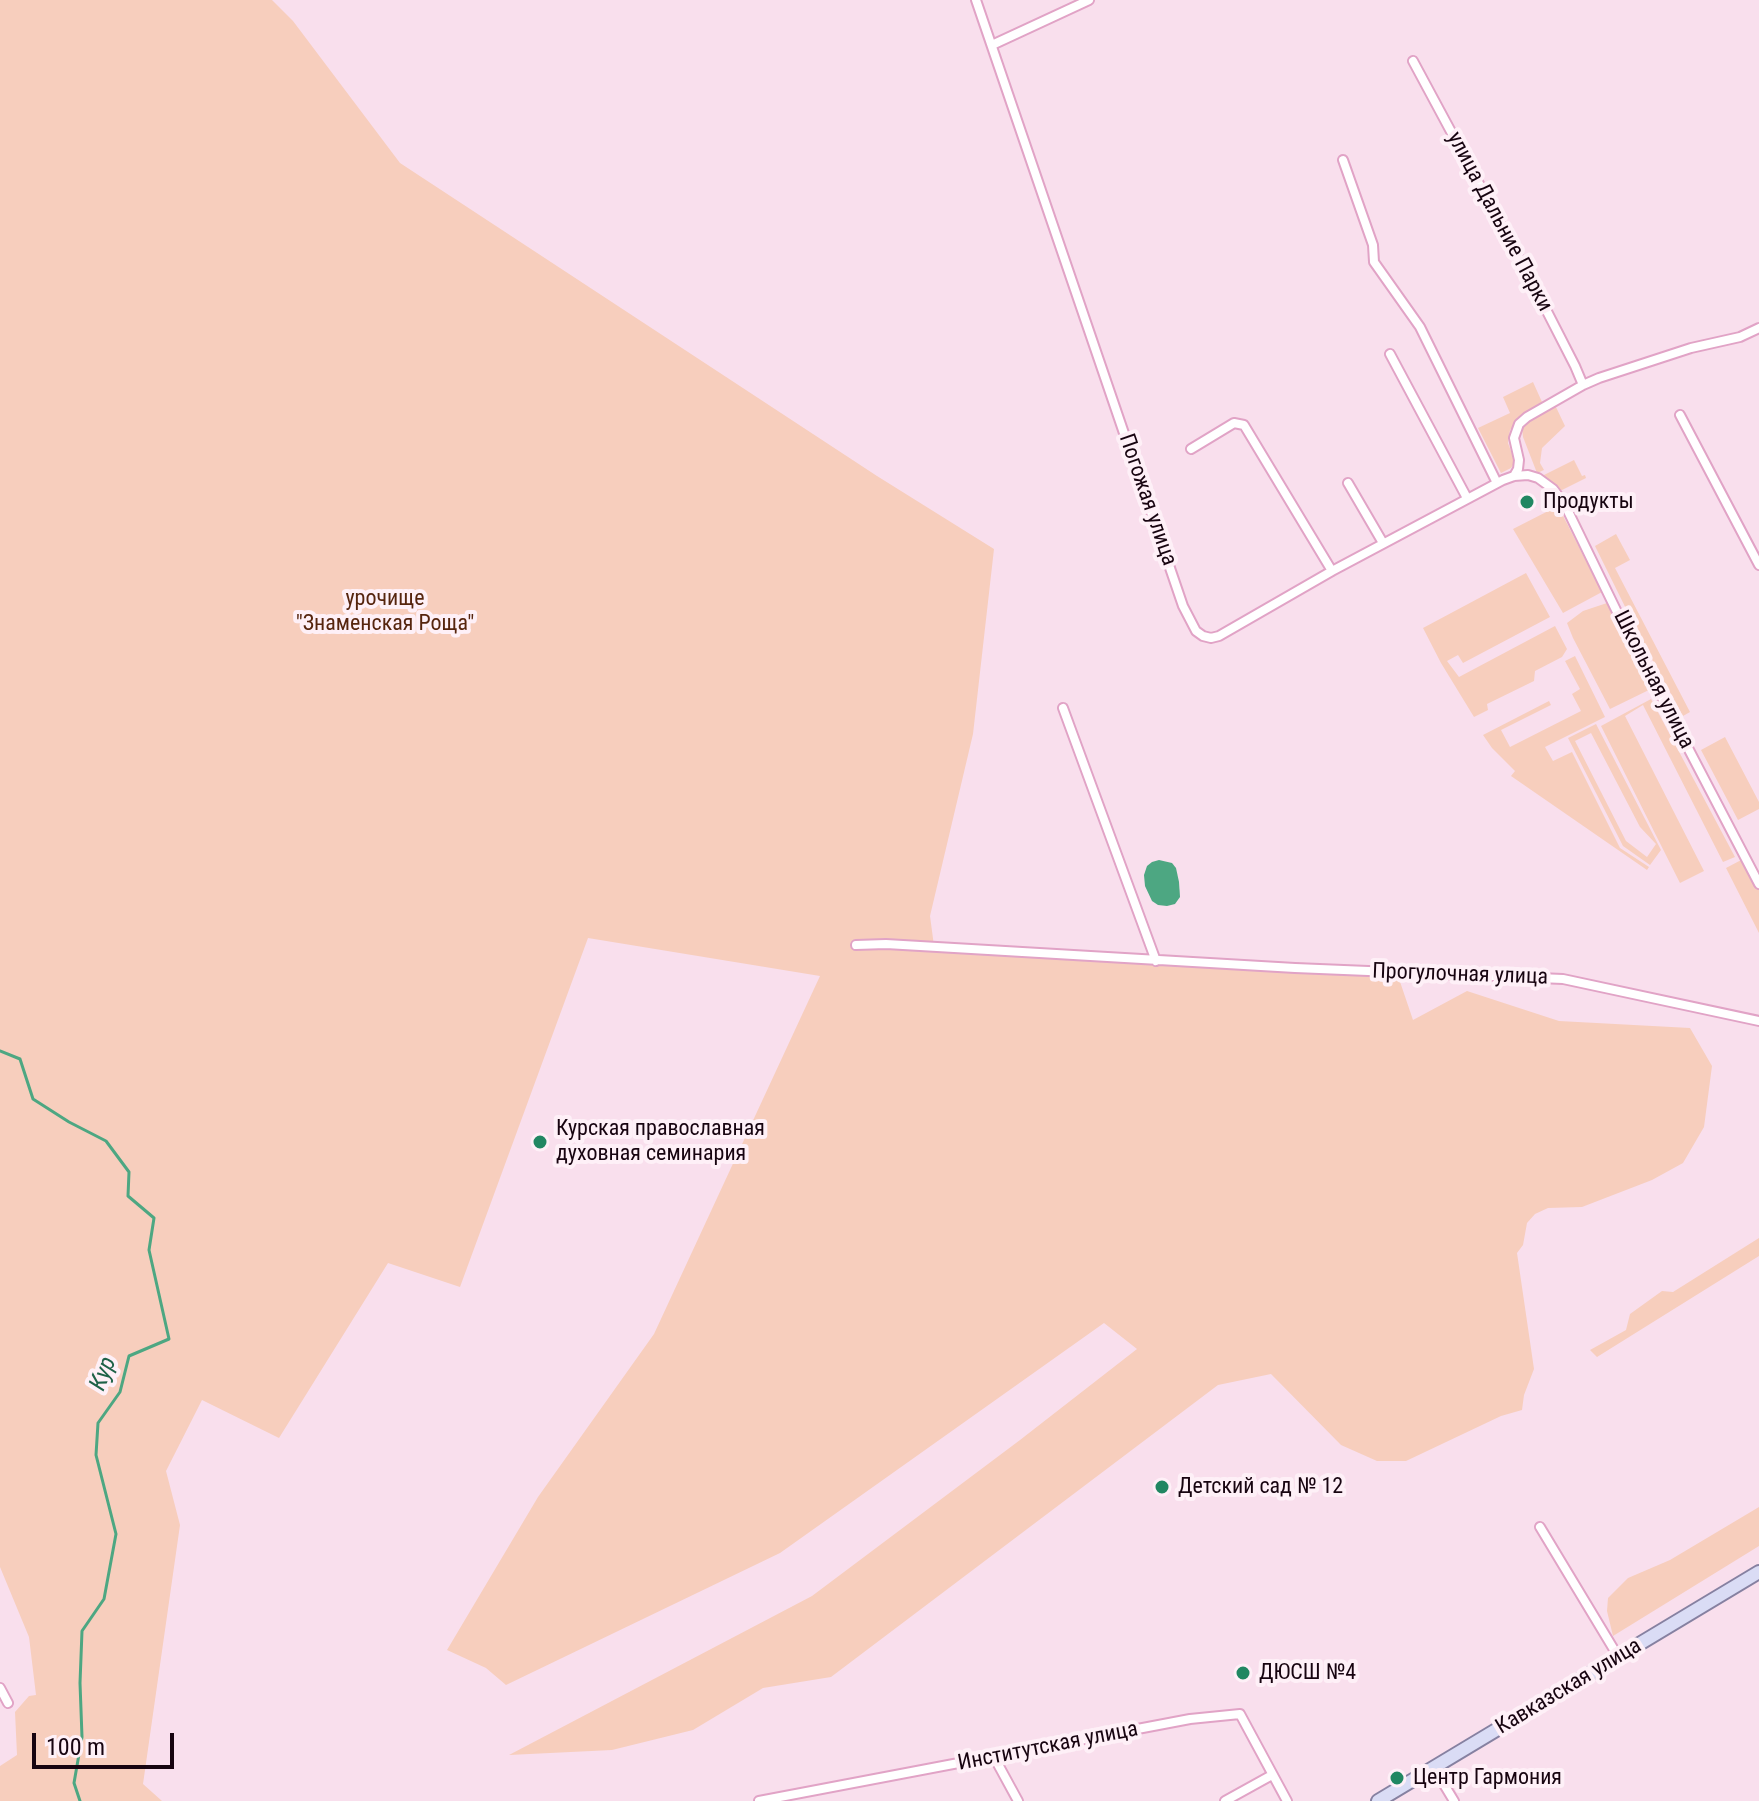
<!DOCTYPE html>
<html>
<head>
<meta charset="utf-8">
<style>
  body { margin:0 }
  #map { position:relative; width:1759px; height:1801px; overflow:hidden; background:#f9dfed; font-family:"Roboto Condensed",sans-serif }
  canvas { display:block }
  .scale { position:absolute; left:32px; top:1733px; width:142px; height:36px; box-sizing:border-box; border:4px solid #170410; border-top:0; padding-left:10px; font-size:24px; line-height:28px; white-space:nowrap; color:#170410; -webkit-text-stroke:6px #fef0f7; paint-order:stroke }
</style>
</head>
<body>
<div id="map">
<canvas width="1759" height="1801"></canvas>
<div class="scale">100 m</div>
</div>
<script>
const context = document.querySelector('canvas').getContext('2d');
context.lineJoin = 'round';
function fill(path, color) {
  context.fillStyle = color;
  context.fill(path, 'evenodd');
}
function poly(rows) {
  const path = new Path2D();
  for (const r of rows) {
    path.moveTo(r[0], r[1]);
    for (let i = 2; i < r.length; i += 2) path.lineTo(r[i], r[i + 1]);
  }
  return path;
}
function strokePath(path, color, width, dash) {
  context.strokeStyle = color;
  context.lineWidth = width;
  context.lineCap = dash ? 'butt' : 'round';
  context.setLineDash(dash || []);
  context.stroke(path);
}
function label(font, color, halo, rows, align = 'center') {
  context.font = font + ' "Roboto Condensed",sans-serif';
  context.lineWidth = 8;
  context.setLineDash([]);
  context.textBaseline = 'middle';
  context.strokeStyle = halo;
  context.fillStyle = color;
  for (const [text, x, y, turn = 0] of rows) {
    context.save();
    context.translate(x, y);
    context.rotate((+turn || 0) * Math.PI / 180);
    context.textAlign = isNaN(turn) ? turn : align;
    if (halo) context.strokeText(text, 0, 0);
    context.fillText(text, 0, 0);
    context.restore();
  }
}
fill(poly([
  [0,0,272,0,293,21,400,163,877,476,994,549,973,734,930,916,934,946,1395,967,1413,1020,1467,991,1559,1021,1690,1028,1712,1066,1704,1127,1683,1163,1652,1180,1582,1207,1548,1208,1535,1214,1527,1223,1523,1245,1517,1253,1534,1369,1524,1395,1522,1410,1501,1416,1406,1461,1377,1461,1341,1445,1271,1374,1218,1385,831,1677,763,1688,693,1730,612,1750,509,1755,812,1596,1020,1440,1137,1349,1104,1323,780,1553,506,1685,486,1668,447,1650,538,1497,654,1334,820,976,588,938,460,1287,388,1263,279,1438,202,1400,166,1471,180,1525,143,1784,162,1801,0,1801,0,1766,17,1755,15,1712,29,1696,36,1695,29,1637,0,1567],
  [1533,382,1542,402,1540,406,1525,413,1510,430,1508,443,1515,462,1511,468,1501,473,1478,428,1510,413,1503,397],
  [1555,405,1565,426,1542,448,1540,463,1544,470,1537,473,1523,437,1522,428,1527,421],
  [1574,460,1582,476,1585,475,1586,478,1556,493,1538,478],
  [1558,506,1602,592,1563,613,1513,529],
  [1616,534,1630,560,1615,568,1690,712,1683,716,1642,641,1595,546],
  [1526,573,1550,617,1463,663,1458,655,1447,661,1459,677,1555,626,1567,649,1562,657,1535,671,1534,681,1487,704,1488,710,1474,717,1441,663,1423,628],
  [1610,602,1653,688,1610,709,1573,638,1567,623,1583,611],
  [1575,656,1605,717,1545,747,1553,761,1572,752,1620,848,1649,867,1647,870,1511,776,1515,771,1492,748,1483,735,1549,701,1551,705,1501,730,1510,747,1581,711,1572,694,1580,689,1565,661],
  [1651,699,1735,857,1723,862,1643,705,1625,716,1704,871,1680,883,1601,726],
  [1596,724,1661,850,1650,865,1623,846,1568,738],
  [1591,733,1640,827,1656,844,1647,857,1626,841,1575,741],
  [1725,737,1759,802,1759,809,1738,820,1701,750],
  [1745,858,1759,884,1759,933,1726,868],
  [1759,1238,1759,1256,1597,1357,1590,1350,1626,1330,1630,1314,1662,1291,1673,1292],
  [1759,1507,1759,1546,1613,1636,1607,1611,1608,1598,1628,1578,1670,1560]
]), '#f7cebd');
fill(poly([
  [1159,860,1172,863,1176,868,1179,882,1180,897,1175,904,1167,906,1158,905,1152,901,1145,886,1144,875,1147,866,1152,862]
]), '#4da782');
strokePath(poly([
  [0,1051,20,1059,33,1099,69,1122,106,1141,129,1172,128,1196,154,1218,149,1250,169,1339,129,1356,120,1392,98,1423,96,1455,116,1534,104,1599,82,1631,80,1683,82,1737,74,1783,80,1801]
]), '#4da782', 3);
const minor = poly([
  [976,0,1183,606,1196,631,1203,636,1211,638,1219,636,1332,571,1503,480,1514,476,1528,475,1538,478,1553,489,1565,505,1617,612,1759,884],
  [992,45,1089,0],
  [1413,61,1534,286,1575,366,1583,385],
  [1343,160,1373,245,1374,262,1420,327,1497,483],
  [1390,354,1467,498],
  [1680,415,1759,565],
  [1191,449,1234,423,1244,425,1332,571],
  [1514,476,1518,469,1519,460,1514,438,1519,424,1527,417,1583,385,1599,378,1691,348,1740,337,1759,328],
  [1348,483,1383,543],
  [1063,708,1156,961],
  [856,945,886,944,1295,968,1563,979,1759,1021],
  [1540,1527,1619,1658],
  [0,1688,8,1703],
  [994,1757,1018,1801],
  [1434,1768,1454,1801],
  [759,1801,1190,1719,1240,1714,1287,1801],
  [1225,1801,1272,1775]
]);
const primary = poly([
  [1378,1801,1759,1572]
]);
strokePath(minor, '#e1a3c6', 12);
strokePath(primary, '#8681a1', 16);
strokePath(minor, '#fff', 8);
strokePath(primary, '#dadcf5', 12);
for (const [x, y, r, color] of [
  [1527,502,8,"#218762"],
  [540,1142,8,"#218762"],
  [1162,1487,8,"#218762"],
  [1243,1673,8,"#218762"],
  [1397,1778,8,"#218762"]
]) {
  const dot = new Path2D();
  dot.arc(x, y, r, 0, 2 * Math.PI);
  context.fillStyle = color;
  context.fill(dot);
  strokePath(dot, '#fef0f7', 3);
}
label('22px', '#170410', '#fef0f7', [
  ["улица Дальние Парки",1499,222,62],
  ["Погожая улица",1147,500,71],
  ["Школьная улица",1653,680,63],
  ["Прогулочная улица",1460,975,2],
  ["Кавказская улица",1569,1687,-31],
  ["Институтская улица",1048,1747,-11]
]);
label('22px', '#170410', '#fef0f7', [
  ["Продукты",1543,502],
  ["Курская православная",556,1129],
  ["духовная семинария",556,1154],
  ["Детский сад № 12",1178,1487],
  ["ДЮСШ №4",1259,1673],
  ["Центр Гармония",1413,1778]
], 'left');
label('22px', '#56250e', '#fef0f7', [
  ["урочище",385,599],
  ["\"Знаменская Роща\"",385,624]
]);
label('italic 24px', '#1e6248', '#fef0f7', [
  ["Кур",104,1374,-68]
]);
</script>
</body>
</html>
